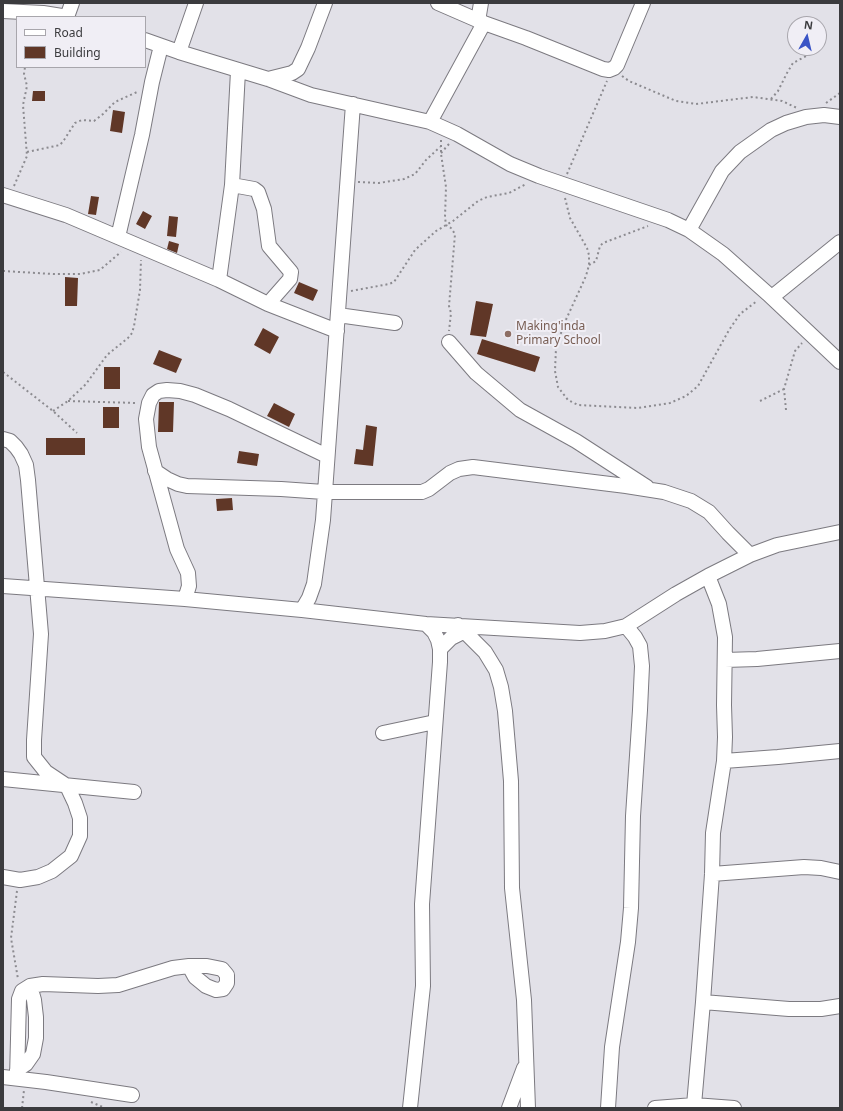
<!DOCTYPE html>
<html>
<head>
<meta charset="utf-8">
<style>
  body { margin:0 }
  #map { position:relative; width:843px; height:1111px; overflow:hidden; background:#e2e1e8; font-family:"Noto Sans",sans-serif }
  canvas { display:block }
  .frame { position:absolute; inset:0; border:4px solid #3b3b3e; pointer-events:none }
  .legend { position:absolute; left:16px; top:16px; width:130px; height:52px; box-sizing:border-box; background:#f0eef5; border:1px solid #a8a6ac; margin:0; padding:5px 7px; list-style:none; font-size:12px; color:#3b3b3e }
  .legend li { display:flex; align-items:center; gap:8px; height:20px }
  .legend b { width:20px; border:1px solid #a8a6ac }
  .north { position:absolute; left:787px; top:16px; width:40px; height:40px; box-sizing:border-box; background:#f0eef5; border:1px solid #a8a6ac; border-radius:50%; rotate:8deg; font-size:11px; font-weight:700; line-height:16px; text-align:center; color:#3b3b3e }
  .north::after { content:''; display:block; margin:auto; width:14px; height:18px; background:#3a54c6; clip-path:polygon(50% 0,100% 100%,50% 72%,0 100%) }
</style>
</head>
<body>
<div id="map">
<canvas width="843" height="1111"></canvas>
<div class="frame"></div>
<ul class="legend">
<li><b style="height:5px;background:#fff"></b>Road</li>
<li><b style="height:11px;background:#603727"></b>Building</li>
</ul>
<div class="north">N</div>
</div>
<script>
const context = document.querySelector('canvas').getContext('2d');
context.lineJoin = 'round';
function fill(path, color) {
  context.fillStyle = color;
  context.fill(path, 'evenodd');
}
function poly(rows) {
  const path = new Path2D();
  for (const r of rows) {
    path.moveTo(r[0], r[1]);
    for (let i = 2; i < r.length; i += 2) path.lineTo(r[i], r[i + 1]);
  }
  return path;
}
function strokePath(path, color, width, dash) {
  context.strokeStyle = color;
  context.lineWidth = width;
  context.lineCap = dash ? 'butt' : 'round';
  context.setLineDash(dash || []);
  context.stroke(path);
}
function label(font, color, halo, rows, align = 'center') {
  context.font = font + ' "Noto Sans",sans-serif';
  context.lineWidth = 4;
  context.setLineDash([]);
  context.textBaseline = 'middle';
  context.strokeStyle = halo;
  context.fillStyle = color;
  for (const [text, x, y, turn = 0] of rows) {
    context.save();
    context.translate(x, y);
    context.rotate((+turn || 0) * Math.PI / 180);
    context.textAlign = isNaN(turn) ? turn : align;
    if (halo) context.strokeText(text, 0, 0);
    context.fillText(text, 0, 0);
    context.restore();
  }
}
fill(poly([
  [33,91,45,91,45,101,32,101],
  [113,110,125,112,122,133,110,131],
  [91,196,99,197,96,215,88,214],
  [143,211,152,216,145,229,136,224],
  [169,216,178,217,176,237,167,236],
  [169,241,179,244,177,253,167,249],
  [65,277,78,278,77,306,65,306],
  [299,282,318,290,313,301,294,293],
  [476,301,493,304,486,337,470,335],
  [263,328,279,337,270,354,254,345],
  [482,339,540,357,535,372,477,354],
  [159,350,182,359,176,373,153,364],
  [104,367,120,367,120,389,104,389],
  [159,402,174,402,173,432,158,432],
  [274,403,295,414,289,427,267,416],
  [103,407,119,407,119,428,103,428],
  [366,425,377,427,373,466,354,464,356,449,363,450],
  [46,438,85,438,85,455,46,455],
  [239,451,259,454,257,466,237,463],
  [232,498,233,510,217,511,216,499]
]), '#603727');
const minor = poly([
  [438,3,484,23,526,38,603,69,609,70,614,68,617,65,643,3],
  [3,11,43,13,68,17],
  [67,17,72,3],
  [478,21,481,3],
  [145,40,179,52,268,79,311,95,430,122,457,134,510,164,539,176,668,220,689,230,723,254,768,294,840,362],
  [179,52,196,3],
  [268,79,292,73,298,69,308,48,325,3],
  [430,122,484,23],
  [232,185,254,189,258,192,264,209,269,246,291,272,290,279,268,304],
  [3,195,66,215,219,280,268,304,337,331],
  [689,230,722,171,740,152,771,130,786,123,806,117,824,115,840,117],
  [118,237,142,135,152,82,161,46],
  [219,280,232,185,238,71],
  [772,297,840,242],
  [338,315,395,323],
  [449,342,476,373,520,410,576,441,647,487],
  [3,439,10,441,16,447,21,454,26,465,28,480,41,634,34,740,34,757,46,772,67,786,75,803,80,818,80,836,71,856,52,871,38,877,20,880,3,877],
  [155,471,167,479,178,484,187,486,281,489,324,492,422,492,429,489,450,473,459,469,473,467,626,486,664,492,691,501,709,512,728,533,750,555],
  [3,586,185,599,302,610,426,624,580,633,605,631,626,626,676,594,708,576,750,555,777,545,840,532],
  [185,599,189,586,188,573,177,549,149,447,146,419,149,403,153,395,159,391,167,390,180,391,195,395,229,409,327,456],
  [302,610,309,598,314,584,323,520,353,104],
  [458,625,485,652,496,670,501,687,505,711,511,781,512,888,524,1000,528,1108],
  [440,649,451,638,465,631],
  [725,660,757,659,840,651],
  [383,733,435,722],
  [724,761,778,757,840,751],
  [3,779,134,792],
  [712,874,804,867,821,868,840,872],
  [703,1002,789,1009,821,1009,840,1006],
  [17,1070,26,1064,33,1054,36,1038,36,1017,34,1000,30,986],
  [3,1077,46,1082,132,1095],
  [17,1078,19,999,22,991,30,986,43,984,98,986,118,985,173,968,189,966,207,966,222,969,227,975,227,983,223,989,216,990,206,986,195,977,189,966],
  [694,1105,703,1002,712,874,713,833,724,761,725,737,724,705,725,637,719,604,708,576],
  [410,1108,423,986,422,904,440,662,440,649,438,640,434,632,426,624],
  [509,1108,524,1068],
  [608,1108,612,1047,628,942,631,908,633,816,640,710,642,666,640,646,635,637,626,626],
  [655,1108,694,1105,734,1108]
]);
strokePath(minor, '#7c7a80', 16);
strokePath(poly([
  [819,45,826,32],
  [622,76,629,81,676,101,696,104,753,97,782,101,797,108],
  [771,99,778,91,787,73,793,63,810,54,817,48],
  [826,103,840,93],
  [441,140,441,154,446,187,445,217,446,225,451,228,455,234,449,306,451,313,449,331],
  [27,152,60,145,64,140,75,123,82,120,94,121,103,114,115,102,137,92],
  [441,153,449,144],
  [567,174,607,81],
  [358,182,379,183,404,179,415,174,426,160,440,147],
  [14,186,27,156,23,105,27,86,24,74,25,67],
  [565,198,570,218,587,248,589,255,589,265,586,276,564,324,556,348,555,371,558,387,568,400,578,405,638,408,670,403,686,396,698,386,729,330,740,314,757,301],
  [589,265,596,261,600,246,603,243,648,226],
  [3,271,53,274,80,274,100,270,121,252],
  [351,291,389,284,394,282,415,250,436,231,453,221,478,201,487,197,509,193,526,184],
  [3,372,53,411,77,433],
  [68,401,136,403],
  [760,401,784,389],
  [786,410,784,389,795,351,802,343],
  [53,411,68,401,86,384,107,355,128,338,132,333,134,326,140,290,141,260],
  [17,891,11,938,18,979],
  [91,1102,105,1108],
  [22,1108,24,1090]
]), '#8c8b90', 2, [2, 3]);
strokePath(minor, '#fff', 14);
for (const [x, y, r, color] of [
  [508,334,4,"#8d6e63"]
]) {
  const dot = new Path2D();
  dot.arc(x, y, r, 0, 2 * Math.PI);
  context.fillStyle = color;
  context.fill(dot);
  strokePath(dot, '#f0eef5', 1.5);
}
label('12px', '#785e54', '#f0eef5', [
  ["Making'inda",516,327],
  ["Primary School",516,341]
], 'left');
</script>
</body>
</html>
